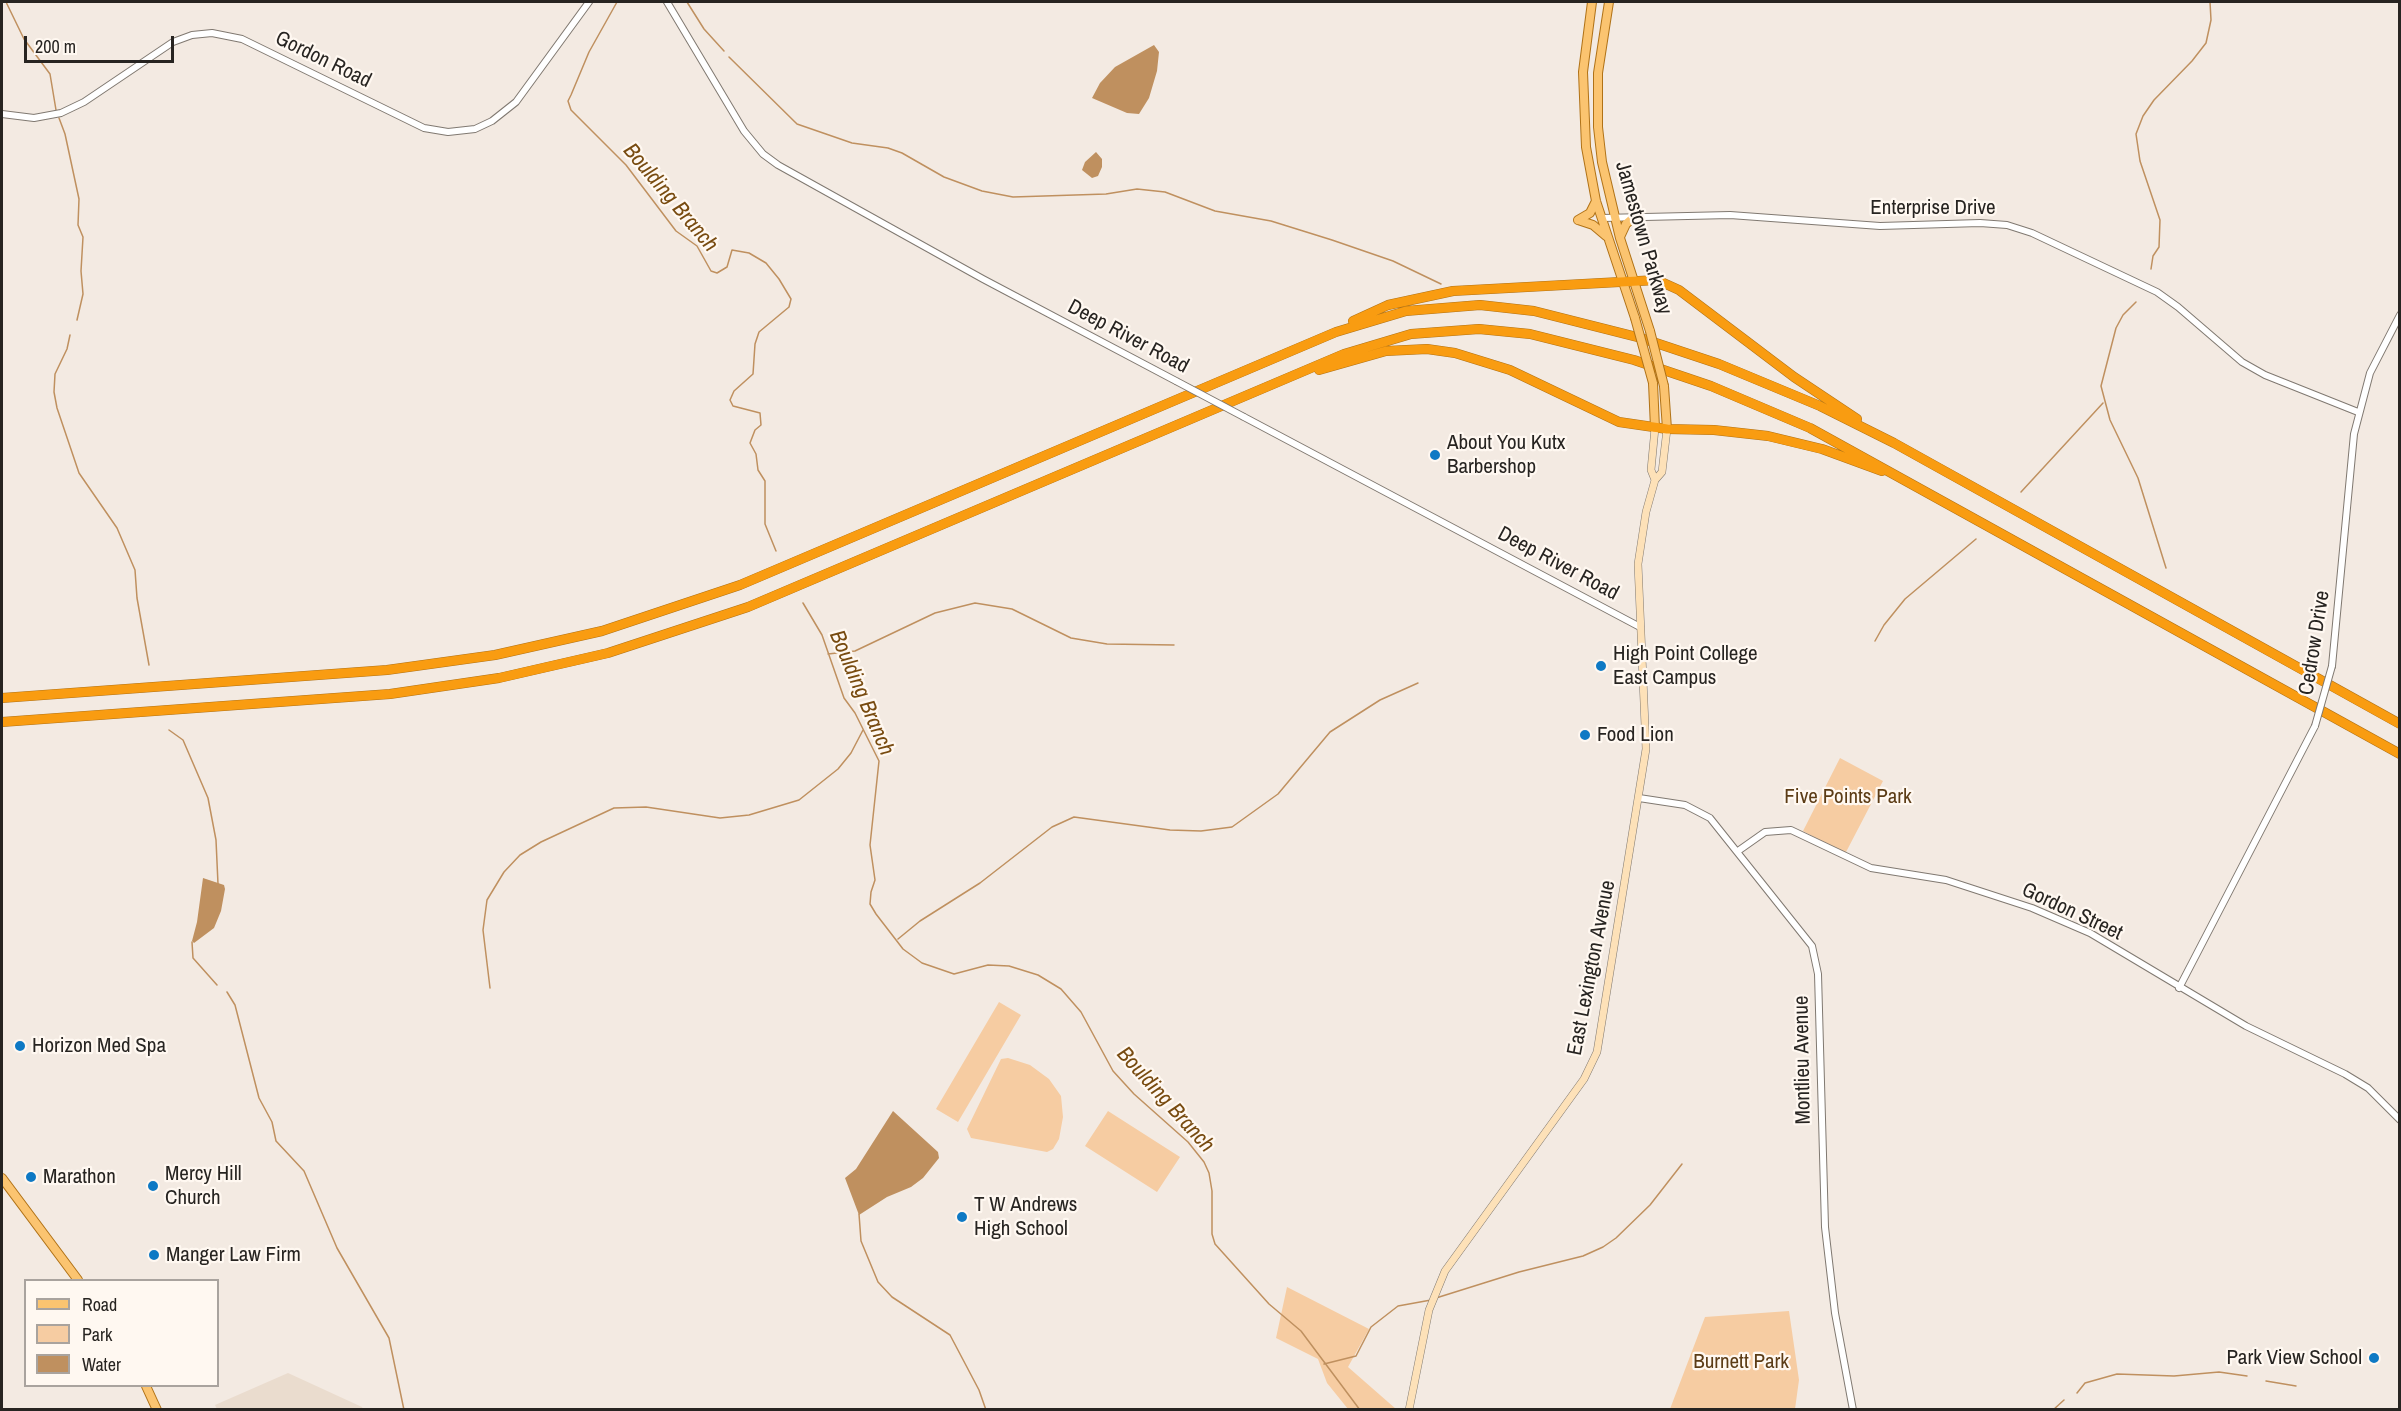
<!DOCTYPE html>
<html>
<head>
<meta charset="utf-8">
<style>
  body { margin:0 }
  #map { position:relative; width:2401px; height:1411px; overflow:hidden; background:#f3eae2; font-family:"Archivo Narrow",sans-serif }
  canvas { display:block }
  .frame { position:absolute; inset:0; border:3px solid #272421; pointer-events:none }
  .legend { position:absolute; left:24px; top:1279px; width:195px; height:108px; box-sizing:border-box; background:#fff8f1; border:2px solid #a9a39e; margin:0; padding:8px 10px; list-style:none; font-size:18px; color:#272421 }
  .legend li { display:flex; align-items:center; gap:12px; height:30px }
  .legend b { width:30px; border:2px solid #a9a39e }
  .scale { position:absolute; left:24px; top:36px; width:150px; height:27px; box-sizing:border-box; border:3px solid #272421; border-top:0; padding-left:8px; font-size:18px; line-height:21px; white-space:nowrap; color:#272421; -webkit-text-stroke:4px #fff8f1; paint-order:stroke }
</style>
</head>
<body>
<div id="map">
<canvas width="2401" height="1411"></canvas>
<div class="frame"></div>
<ul class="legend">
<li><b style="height:8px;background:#fbc470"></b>Road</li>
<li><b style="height:16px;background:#f6cca2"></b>Park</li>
<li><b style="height:16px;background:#bf905f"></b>Water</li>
</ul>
<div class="scale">200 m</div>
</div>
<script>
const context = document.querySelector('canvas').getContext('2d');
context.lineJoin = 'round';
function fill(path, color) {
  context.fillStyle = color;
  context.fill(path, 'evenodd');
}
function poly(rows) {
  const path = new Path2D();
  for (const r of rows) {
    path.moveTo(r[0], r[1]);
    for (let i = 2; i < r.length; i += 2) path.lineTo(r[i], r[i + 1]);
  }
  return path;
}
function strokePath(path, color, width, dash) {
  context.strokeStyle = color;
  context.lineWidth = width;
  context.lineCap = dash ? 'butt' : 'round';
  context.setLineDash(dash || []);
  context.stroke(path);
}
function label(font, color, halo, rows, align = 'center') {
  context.font = font + ' "Archivo Narrow",sans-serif';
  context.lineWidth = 4.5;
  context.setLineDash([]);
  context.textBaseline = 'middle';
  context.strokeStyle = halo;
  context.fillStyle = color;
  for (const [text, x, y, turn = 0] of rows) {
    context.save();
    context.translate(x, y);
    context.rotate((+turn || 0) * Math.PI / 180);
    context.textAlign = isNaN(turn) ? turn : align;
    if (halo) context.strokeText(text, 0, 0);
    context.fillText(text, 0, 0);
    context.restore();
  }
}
fill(poly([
  [288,1373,362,1407,363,1409,217,1409,215,1405]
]), '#eadcce');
fill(poly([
  [1840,758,1883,781,1845,854,1803,831],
  [999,1002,1021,1015,958,1122,936,1109],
  [1008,1058,1030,1065,1049,1079,1061,1096,1063,1117,1059,1139,1053,1149,1047,1152,971,1138,967,1129,1001,1059],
  [1108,1111,1180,1157,1157,1192,1085,1146],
  [1287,1287,1369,1329,1348,1367,1396,1409,1348,1409,1327,1383,1318,1359,1276,1338],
  [1789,1311,1799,1380,1795,1409,1670,1409,1705,1317]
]), '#f6cca2');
fill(poly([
  [1154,45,1159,52,1157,71,1149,98,1139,114,1127,113,1092,98,1100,83,1115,67],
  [1096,152,1102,159,1102,167,1098,176,1092,178,1082,170,1085,162],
  [203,878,224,885,225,889,221,911,214,928,194,943,192,941,197,922],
  [893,1111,938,1152,939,1158,923,1178,911,1187,887,1197,859,1215,845,1178,856,1169]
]), '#bf905f');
strokePath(poly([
  [6,2,24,39,50,74,56,110],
  [617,2,589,52,571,95,568,101,571,110,626,165,676,231,697,246,711,271,717,273,727,267,732,250,749,253,766,263,779,279,791,299,789,307,759,332,755,344,753,374,734,391,730,400,733,406,760,413,761,425,755,430,750,443,756,454,758,470,765,481,765,524,776,551],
  [687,2,704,29,724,51],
  [729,57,797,124,852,143,888,148,902,153,944,177,982,191,1013,197,1106,194,1137,189,1165,192,1215,211,1271,221,1332,240,1393,261,1441,284],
  [59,118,65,134,79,199,78,225,83,237,81,271,83,294,77,320],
  [2151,269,2153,256,2159,247,2160,220,2140,161,2136,134,2143,116,2154,100,2192,61,2206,43,2211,20,2210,2],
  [2136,302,2123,315,2116,328,2101,386,2110,420,2138,478,2166,568],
  [70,335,67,349,55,374,54,392,57,408,79,473,117,528,135,570,137,598,149,665],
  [2021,492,2103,403],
  [803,603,822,635,844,698,855,713,879,761,870,845,875,880,871,892,870,904,876,914,903,949,922,963,954,974,988,965,1009,966,1038,975,1061,989,1081,1012,1113,1071,1134,1094,1188,1142,1204,1162,1209,1173,1212,1191,1212,1234,1215,1244,1269,1304,1301,1331,1360,1410],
  [1875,641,1884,625,1905,599,1976,539],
  [828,654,855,651,935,613,975,603,1012,609,1071,638,1107,644,1174,645],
  [169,730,183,740,208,798,216,840,218,884],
  [898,939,920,921,980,883,1052,827,1074,817,1170,830,1201,831,1232,827,1278,794,1330,732,1380,700,1418,683],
  [192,942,193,958,217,985],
  [490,988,483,930,487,900,504,872,520,855,541,842,614,808,646,807,720,818,749,815,799,800,838,769,851,753,863,730],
  [227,992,235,1005,259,1098,272,1122,276,1141,304,1171,337,1248,389,1338,404,1410],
  [859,1214,861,1241,878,1282,892,1297,950,1335,979,1390,986,1410],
  [1436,1298,1519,1272,1583,1256,1603,1247,1616,1238,1650,1205,1682,1164],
  [1324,1364,1356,1356,1371,1327,1398,1306,1431,1300],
  [2266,1381,2296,1386],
  [2077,1393,2085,1383,2117,1374,2174,1376,2219,1372,2247,1376],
  [2053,1410,2064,1400]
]), '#bf905f', 1.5);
const tertiary = poly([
  [667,2,744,131,763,154,778,165,983,279,1176,381],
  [2,114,34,118,61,113,84,102,173,42,192,35,212,33,242,39,424,128,448,132,475,129,492,121,516,102,589,2],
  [1602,218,1730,215,1880,226,1980,223,2007,225,2032,233,2157,292,2178,307,2242,362,2265,375,2358,412],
  [1244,417,1640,627],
  [2332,666,2354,434,2370,373,2400,315],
  [1639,798,1685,805,1710,818,1812,946,1818,974,1825,1227,1835,1313,1853,1410],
  [1738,851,1765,832,1791,830,1871,868,1946,880,2032,908,2090,933,2246,1026,2345,1074,2368,1088,2400,1120],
  [2179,988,2315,726]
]);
const secondary = poly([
  [1655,480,1651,470,1655,428],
  [1409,1410,1429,1310,1445,1271,1584,1079,1597,1052,1646,749,1638,564,1646,512,1655,480,1662,472,1667,429]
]);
const primary = poly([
  [1592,2,1583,72,1586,147,1596,201,1635,318],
  [1609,2,1598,73,1598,127,1602,162,1620,238,1650,331],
  [1578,220,1593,225,1606,236],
  [1578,220,1590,213,1596,201],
  [1620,237,1626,224,1634,217],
  [1653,383,1655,428],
  [1664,386,1667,429],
  [2,1178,78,1280],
  [146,1386,157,1410]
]);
const motorway = poly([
  [1353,321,1388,305,1453,291,1657,280,1679,290,1794,377,1857,419],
  [1319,370,1386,351,1427,349,1455,353,1510,370,1619,422,1667,429,1714,430,1768,436,1822,449,1882,471],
  [2,698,387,670,495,655,602,631,740,585,1336,332,1406,311,1480,305,1534,311,1641,338,1719,364,1820,406,1894,443,2400,724],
  [2,722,390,694,499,678,608,653,748,607,1344,354,1411,334,1479,329,1530,334,1634,360,1711,386,1810,428,2400,754]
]);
strokePath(tertiary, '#807971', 8);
strokePath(secondary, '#807971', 8);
strokePath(primary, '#b07217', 10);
strokePath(motorway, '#b07217', 10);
strokePath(tertiary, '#fff', 6);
strokePath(secondary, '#fde1b8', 7);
strokePath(primary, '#fbc470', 8);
strokePath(motorway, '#f99c11', 9);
const tertiaryBridge = poly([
  [1176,381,1244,417],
  [2315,726,2332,666]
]);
const primaryBridge = poly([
  [1635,318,1653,383],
  [1650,331,1664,386]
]);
strokePath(tertiaryBridge, '#807971', 8, []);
strokePath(primaryBridge, '#b07217', 10, []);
strokePath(tertiaryBridge, '#fff', 6);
strokePath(primaryBridge, '#fbc470', 8);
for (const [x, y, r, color] of [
  [1435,455,6,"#0e79c4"],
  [1601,666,6,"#0e79c4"],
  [1585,735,6,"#0e79c4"],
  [20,1046,6,"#0e79c4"],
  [31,1177,6,"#0e79c4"],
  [153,1186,6,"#0e79c4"],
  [962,1217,6,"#0e79c4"],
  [154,1255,6,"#0e79c4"],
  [2374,1358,6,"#0e79c4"]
]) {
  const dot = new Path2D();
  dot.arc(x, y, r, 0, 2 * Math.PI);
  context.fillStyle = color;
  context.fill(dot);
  strokePath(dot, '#fff8f1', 2);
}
label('21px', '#272421', '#fff8f1', [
  ["Gordon Road",323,60,26],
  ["Enterprise Drive",1933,208],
  ["Jamestown Parkway",1643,238,74],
  ["Deep River Road",1128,337,28],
  ["Deep River Road",1558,564,28],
  ["Cedrow Drive",2315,643,-81],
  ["Gordon Street",2072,912,25],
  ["East Lexington Avenue",1592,968,-79],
  ["Montlieu Avenue",1803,1060,-91]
]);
label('21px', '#272421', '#fff8f1', [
  ["About You Kutx",1447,443],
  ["Barbershop",1447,467],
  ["High Point College",1613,654],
  ["East Campus",1613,678],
  ["Food Lion",1597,735],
  ["Horizon Med Spa",32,1046],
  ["Mercy Hill",165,1174],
  ["Church",165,1198],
  ["Marathon",43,1177],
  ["T W Andrews",974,1205],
  ["High School",974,1229],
  ["Manger Law Firm",166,1255],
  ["Park View School",2362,1358,"right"]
], 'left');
label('21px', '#5c3c16', '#fff8f1', [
  ["Five Points Park",1848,797],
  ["Burnett Park",1741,1362]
]);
label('italic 22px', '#784b10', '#fff8f1', [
  ["Boulding Branch",670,198,50],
  ["Boulding Branch",861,693,67],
  ["Boulding Branch",1165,1100,48]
]);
</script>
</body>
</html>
